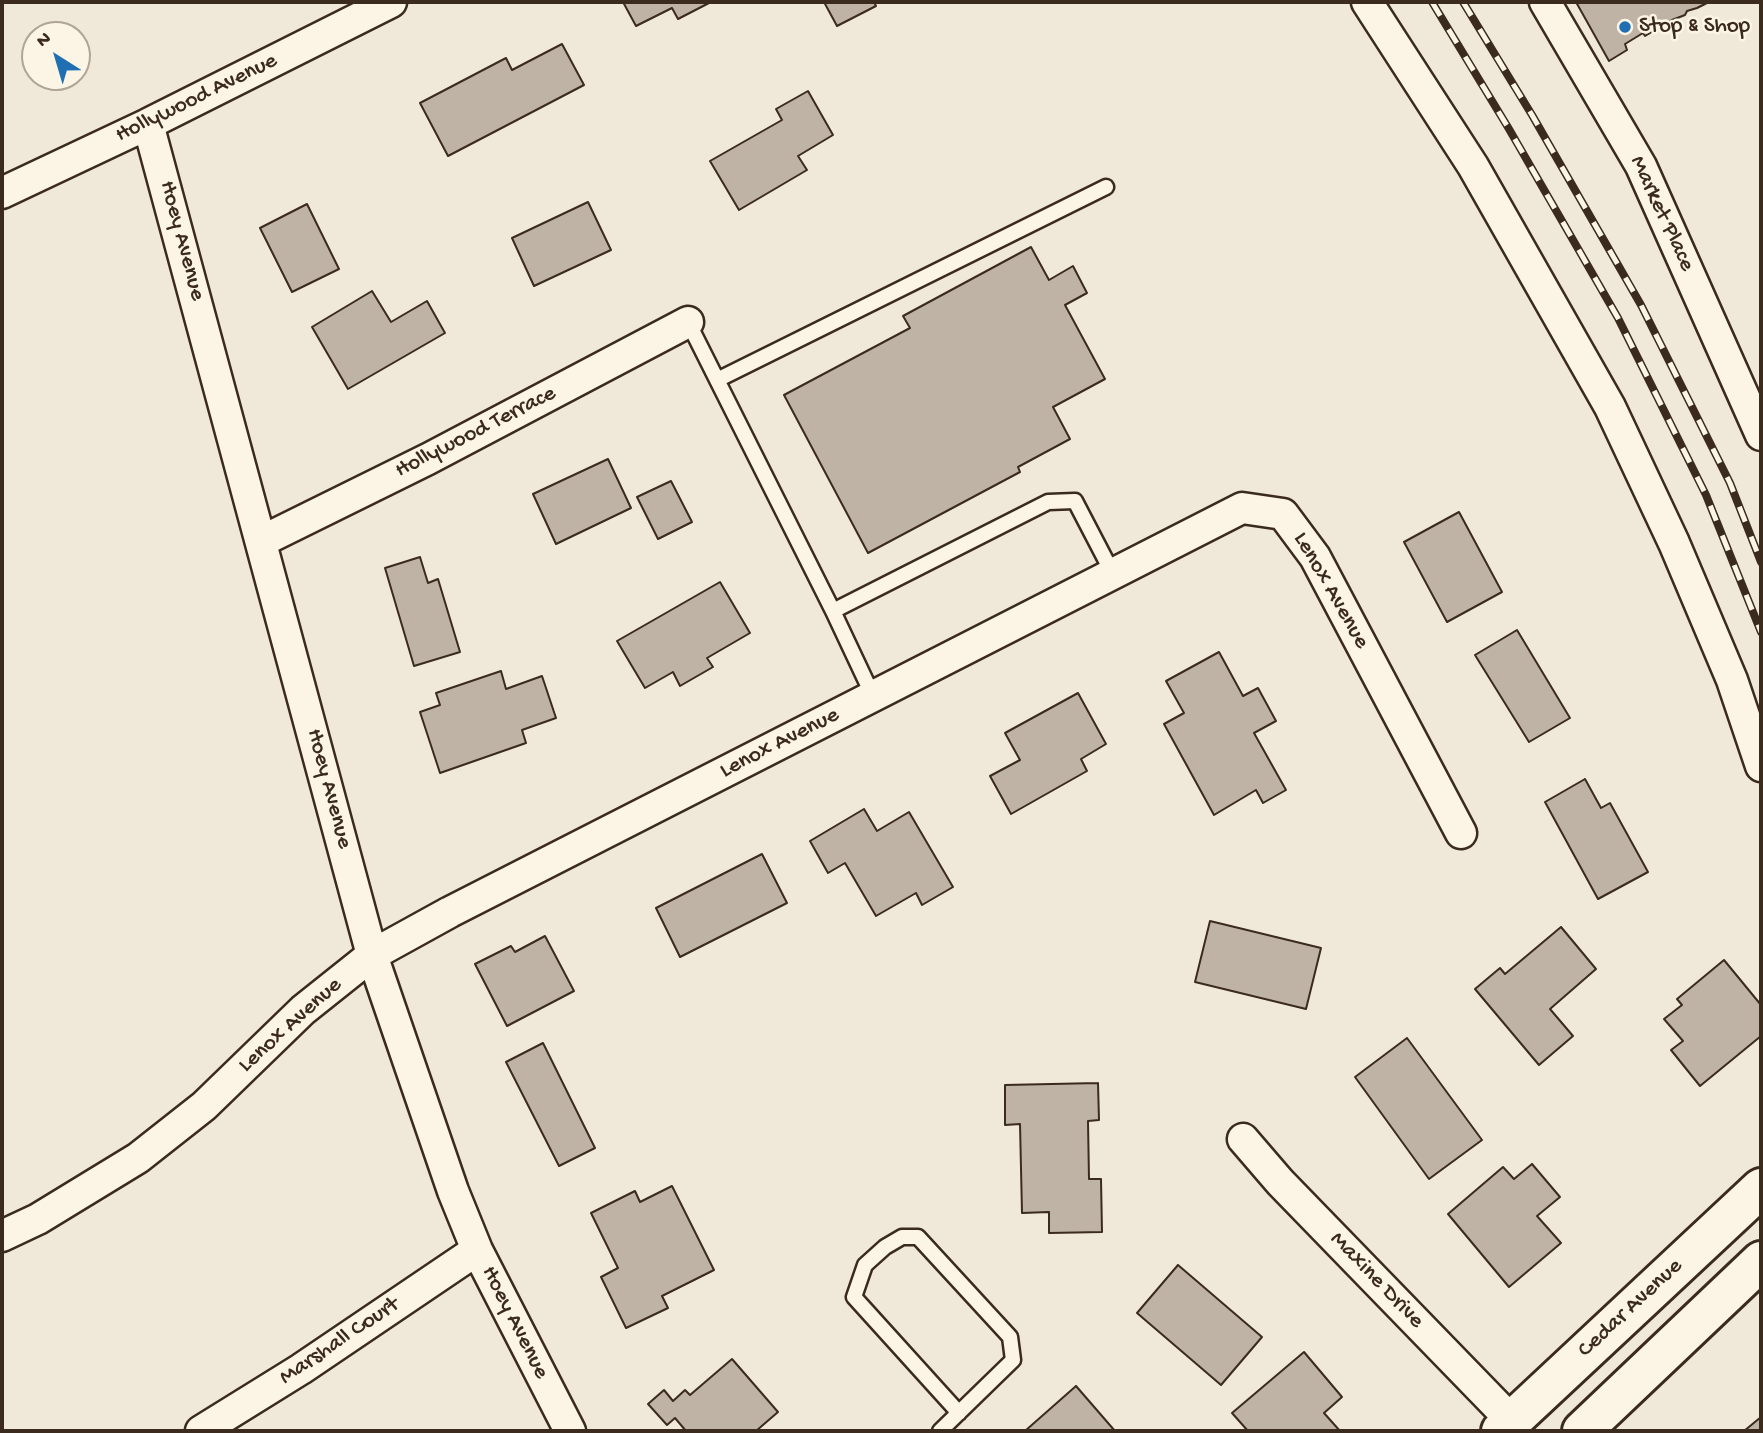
<!DOCTYPE html>
<html>
<head>
<meta charset="utf-8">
<style>
  body { margin:0 }
  #map { position:relative; width:1763px; height:1433px; overflow:hidden; background:#f0e9d9; font-family:"Gochi Hand",sans-serif }
  canvas { display:block }
  .frame { position:absolute; inset:0; border:4px solid #3b2a1e; pointer-events:none }
  .north { position:absolute; left:21px; top:21px; width:70px; height:70px; box-sizing:border-box; background:#fcf5e5; border:2px solid #afa495; border-radius:50%; rotate:323deg; font-size:19px; font-weight:700; line-height:28px; text-align:center; color:#3b2a1e }
  .north::after { content:''; display:block; margin:auto; width:24px; height:32px; background:#1f6fb2; clip-path:polygon(50% 0,100% 100%,50% 72%,0 100%) }
</style>
</head>
<body>
<div id="map">
<canvas width="1763" height="1433"></canvas>
<div class="frame"></div>
<div class="north">N</div>
</div>
<script>
const context = document.querySelector('canvas').getContext('2d');
context.lineJoin = 'round';
function fill(path, color) {
  context.fillStyle = color;
  context.fill(path, 'evenodd');
}
function poly(rows) {
  const path = new Path2D();
  for (const r of rows) {
    path.moveTo(r[0], r[1]);
    for (let i = 2; i < r.length; i += 2) path.lineTo(r[i], r[i + 1]);
  }
  return path;
}
function strokePath(path, color, width, dash) {
  context.strokeStyle = color;
  context.lineWidth = width;
  context.lineCap = dash ? 'butt' : 'round';
  context.setLineDash(dash || []);
  context.stroke(path);
}
function label(font, color, halo, rows, align = 'center') {
  context.font = font + ' "Gochi Hand",sans-serif';
  context.lineWidth = 5;
  context.setLineDash([]);
  context.textBaseline = 'middle';
  context.strokeStyle = halo;
  context.fillStyle = color;
  for (const [text, x, y, turn = 0] of rows) {
    context.save();
    context.translate(x, y);
    context.rotate((+turn || 0) * Math.PI / 180);
    context.textAlign = isNaN(turn) ? turn : align;
    if (halo) context.strokeText(text, 0, 0);
    context.fillText(text, 0, 0);
    context.restore();
  }
}
const building = poly([
  [623,2,708,2,709,3,678,19,672,8,636,26,623,2],
  [824,2,874,2,876,6,837,26,824,2],
  [1576,2,1709,2,1697,8,1687,11,1685,15,1672,20,1645,36,1643,33,1625,44,1627,50,1609,61,1576,2],
  [562,44,584,85,448,156,420,103,506,58,512,70,562,44],
  [808,91,833,135,798,156,807,170,739,210,710,161,782,120,776,109,808,91],
  [588,202,611,250,534,286,512,238,588,202],
  [307,204,339,269,292,292,260,228,307,204],
  [1031,247,1049,280,1073,266,1087,293,1065,305,1105,379,1053,407,1070,439,1018,467,1020,472,868,553,784,395,910,328,903,316,1031,247],
  [372,291,391,322,427,301,445,333,348,389,312,327,372,291],
  [608,459,631,508,556,544,533,494,608,459],
  [671,481,692,522,658,539,637,497,671,481],
  [1459,512,1502,592,1447,622,1404,542,1459,512],
  [420,557,428,583,438,579,460,652,414,666,385,568,420,557],
  [720,582,750,633,707,658,713,667,680,686,673,672,645,688,617,641,720,582],
  [1517,630,1570,718,1529,742,1475,655,1517,630],
  [1219,652,1243,696,1258,688,1276,721,1254,733,1286,790,1263,803,1256,790,1214,815,1164,724,1184,713,1166,681,1219,652],
  [501,671,506,689,542,676,556,718,522,730,526,743,440,773,420,712,440,705,436,693,501,671],
  [1078,693,1106,744,1081,759,1087,771,1011,814,990,776,1020,760,1005,733,1078,693],
  [1585,779,1601,808,1610,803,1648,872,1598,899,1545,802,1585,779],
  [864,809,877,831,909,812,953,887,922,905,916,893,876,916,845,863,828,873,810,841,864,809],
  [762,854,787,903,680,957,656,908,762,854],
  [1210,921,1321,948,1306,1009,1195,982,1210,921],
  [1561,927,1596,969,1550,1009,1573,1036,1539,1065,1475,989,1500,968,1505,974,1561,927],
  [545,936,574,991,507,1026,475,964,511,946,515,952,545,936],
  [1724,960,1761,1005,1761,1036,1700,1086,1671,1050,1683,1041,1664,1019,1682,1005,1677,999,1724,960],
  [1407,1038,1482,1140,1429,1179,1355,1077,1407,1038],
  [543,1043,595,1148,559,1166,506,1062,543,1043],
  [1098,1083,1099,1120,1088,1121,1089,1179,1101,1179,1102,1232,1049,1233,1049,1212,1022,1213,1020,1124,1005,1125,1005,1085,1098,1083],
  [1532,1164,1560,1197,1537,1216,1561,1243,1509,1287,1448,1214,1503,1167,1514,1179,1532,1164],
  [672,1186,714,1270,662,1296,668,1308,626,1328,601,1277,618,1268,591,1213,635,1191,640,1202,672,1186],
  [1178,1265,1262,1337,1221,1385,1137,1313,1178,1265],
  [1304,1352,1342,1397,1324,1413,1340,1431,1248,1431,1232,1413,1304,1352],
  [732,1359,778,1412,756,1431,686,1431,675,1418,667,1425,648,1404,664,1390,673,1401,685,1390,690,1395,732,1359],
  [1076,1386,1115,1431,1025,1431,1076,1386],
  [1761,1417,1761,1431,1744,1431,1761,1417]
]);
fill(building, '#beb3a4');
strokePath(building, '#3b2a1e', 2);
const lane = poly([
  [688,322,833,611,873,696],
  [717,380,1106,187],
  [833,611,1048,502,1075,501,1113,574],
  [940,1431,1013,1360,1010,1337,918,1237,902,1237,885,1247,865,1265,854,1297,959,1413]
]);
const street = poly([
  [1367,2,1473,166,1610,407,1674,543,1732,680,1761,766],
  [1545,2,1641,166,1761,435],
  [148,124,372,955,453,1191,477,1250,570,1431],
  [2,193,148,124,391,2],
  [262,541,428,459,688,322],
  [1243,1139,1280,1182,1512,1421],
  [2,1236,38,1219,138,1158,204,1106,303,1010,372,955,450,912,1242,508,1283,514,1315,557,1461,833],
  [201,1431,301,1369,477,1250]
]);
const secondary = poly([
  [1501,1431,1761,1188],
  [1582,1431,1761,1261]
]);
strokePath(lane, '#3b2a1e', 19);
strokePath(street, '#3b2a1e', 35);
strokePath(secondary, '#3b2a1e', 44);
strokePath(lane, '#fcf5e5', 14);
strokePath(street, '#fcf5e5', 30);
strokePath(secondary, '#fcf5e5', 38);
const rail = poly([
  [1432,2,1509,129,1618,318,1706,495,1761,632],
  [1463,2,1532,115,1641,305,1730,483,1761,562]
]);
strokePath(rail, '#3b2a1e', 8);
strokePath(rail, '#fcf5e5', 5, [16]);
for (const [x, y, r, color] of [
  [1625,27,7,"#1f6fb2"]
]) {
  const dot = new Path2D();
  dot.arc(x, y, r, 0, 2 * Math.PI);
  context.fillStyle = color;
  context.fill(dot);
  strokePath(dot, '#fcf5e5', 2.5);
}
label('23px', '#3b2a1e', '#fcf5e5', [
  ["Stop & Shop",1639,27]
], 'left');
label('23px', '#3b2a1e', '#fcf5e5', [
  ["Hollywood Avenue",197,99,-26],
  ["Market Place",1661,214,65],
  ["Hoey Avenue",181,241,75],
  ["Hollywood Terrace",476,433,-27],
  ["Lenox Avenue",1330,591,60],
  ["Lenox Avenue",780,744,-27],
  ["Hoey Avenue",328,789,75],
  ["Lenox Avenue",291,1026,-42],
  ["Maxine Drive",1376,1281,46],
  ["Cedar Avenue",1631,1309,-43],
  ["Hoey Avenue",514,1323,63],
  ["Marshall Court",340,1342,-34]
]);
</script>
</body>
</html>
